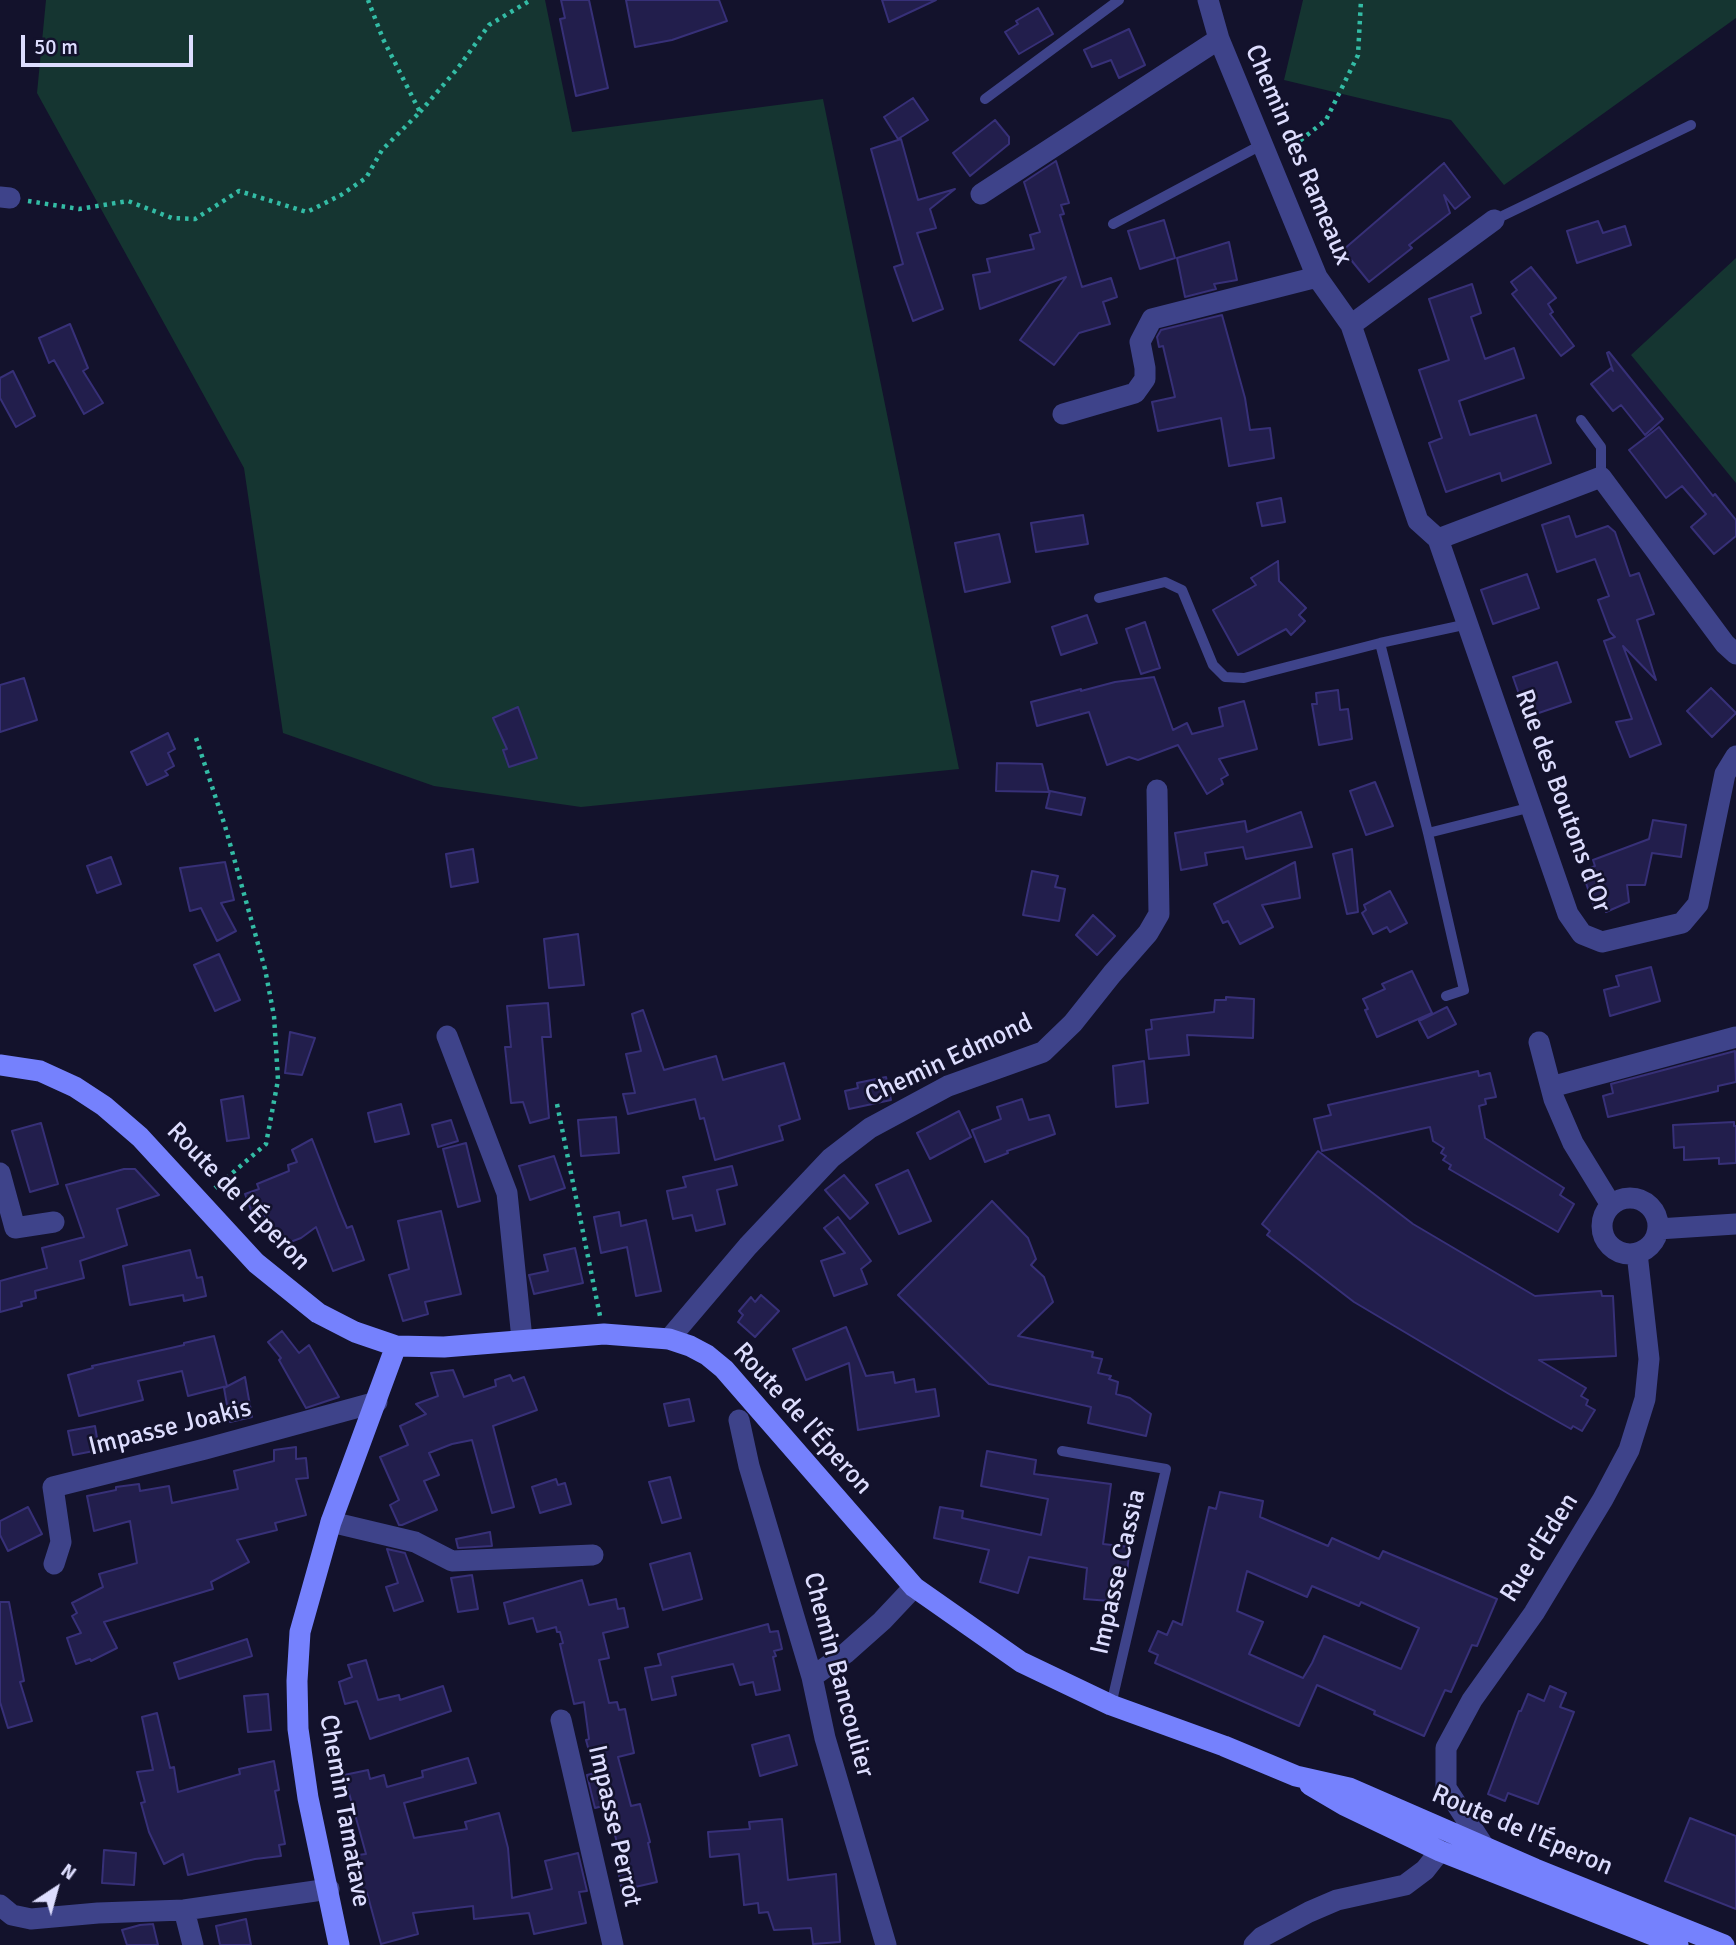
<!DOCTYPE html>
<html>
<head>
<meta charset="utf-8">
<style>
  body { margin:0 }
  #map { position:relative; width:1736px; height:1945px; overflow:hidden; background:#13122c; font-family:Signika,sans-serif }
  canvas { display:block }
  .north { position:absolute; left:21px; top:1854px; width:70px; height:70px; -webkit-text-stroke:5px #13122c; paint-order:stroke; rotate:36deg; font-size:19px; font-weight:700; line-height:28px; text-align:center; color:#ddddfe }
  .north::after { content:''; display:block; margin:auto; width:24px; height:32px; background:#ddddfe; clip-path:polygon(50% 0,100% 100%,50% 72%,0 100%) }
  .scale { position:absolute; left:21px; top:35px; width:172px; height:32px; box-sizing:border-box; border:4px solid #ddddfe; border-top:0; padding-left:9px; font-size:21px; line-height:24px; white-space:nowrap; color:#ddddfe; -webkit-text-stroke:5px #13122c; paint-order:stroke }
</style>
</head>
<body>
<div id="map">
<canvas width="1736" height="1945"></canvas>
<div class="north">N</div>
<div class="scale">50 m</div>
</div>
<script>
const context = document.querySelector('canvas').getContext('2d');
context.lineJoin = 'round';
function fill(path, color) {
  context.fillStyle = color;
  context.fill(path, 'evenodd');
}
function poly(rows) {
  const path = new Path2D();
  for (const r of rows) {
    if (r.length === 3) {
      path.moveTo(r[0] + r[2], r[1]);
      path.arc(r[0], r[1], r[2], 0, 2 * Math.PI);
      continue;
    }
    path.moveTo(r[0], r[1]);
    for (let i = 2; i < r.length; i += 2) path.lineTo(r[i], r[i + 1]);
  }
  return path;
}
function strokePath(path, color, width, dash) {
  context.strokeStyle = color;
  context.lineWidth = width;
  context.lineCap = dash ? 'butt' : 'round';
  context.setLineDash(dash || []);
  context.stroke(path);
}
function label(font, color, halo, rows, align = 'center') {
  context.font = font + ' Signika,sans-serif';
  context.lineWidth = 5;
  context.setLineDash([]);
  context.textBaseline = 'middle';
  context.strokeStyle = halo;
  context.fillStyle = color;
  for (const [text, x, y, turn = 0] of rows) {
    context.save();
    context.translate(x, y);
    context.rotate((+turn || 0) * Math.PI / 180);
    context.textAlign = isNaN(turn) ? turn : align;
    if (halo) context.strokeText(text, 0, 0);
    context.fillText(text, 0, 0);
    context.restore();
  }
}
fill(poly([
  [46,0,545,0,572,132,823,99,959,769,581,807,434,786,283,733,244,468,37,93],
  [1303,0,1736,0,1736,18,1504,185,1451,120,1284,80],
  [1736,258,1736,483,1631,355]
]), '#153531');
const building = poly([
  [561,0,589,0,608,88,576,96,560,19,565,18,561,0],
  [626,0,719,0,727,21,672,40,635,47,626,0],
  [882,0,936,0,889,22,882,0],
  [1038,8,1053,34,1019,54,1005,32,1018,24,1016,21,1038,8],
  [1129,29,1145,65,1119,78,1111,60,1092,67,1084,50,1129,29],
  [913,98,928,120,898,139,884,117,913,98],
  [995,120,1009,137,1009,144,970,176,953,153,995,120],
  [901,139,918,200,955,189,930,209,936,228,917,233,943,309,913,321,894,267,903,264,871,149,901,139],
  [1056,161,1069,203,1061,205,1064,214,1060,215,1082,287,1111,278,1117,297,1103,302,1110,324,1079,333,1054,365,1020,340,1066,277,980,309,973,275,990,272,987,259,1034,249,1030,235,1040,232,1024,182,1056,161],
  [1444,163,1470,197,1455,209,1444,195,1450,213,1409,245,1412,248,1369,282,1343,250,1444,163],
  [1164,220,1175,258,1140,269,1128,231,1164,220],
  [1598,221,1603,233,1625,226,1631,245,1577,263,1567,231,1598,221],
  [1229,242,1237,280,1214,284,1216,289,1185,297,1177,258,1229,242],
  [1531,267,1556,298,1548,304,1553,312,1550,314,1574,346,1561,356,1512,294,1517,290,1511,282,1531,267],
  [1472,284,1481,313,1471,317,1485,359,1514,348,1524,378,1459,401,1470,435,1536,415,1551,463,1502,481,1500,473,1446,492,1429,443,1442,438,1419,370,1449,360,1429,299,1472,284],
  [1222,315,1245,398,1250,430,1270,428,1274,458,1229,466,1221,418,1158,431,1152,402,1175,397,1163,346,1159,347,1157,337,1161,330,1222,315],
  [70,324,88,368,83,371,103,403,84,414,54,360,49,363,39,338,70,324],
  [1609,352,1663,419,1645,435,1621,405,1613,411,1591,384,1611,368,1613,371,1607,353,1609,352],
  [13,371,35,416,16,427,0,398,0,378,13,371],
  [1659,427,1713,496,1715,494,1736,520,1736,536,1714,554,1691,527,1706,514,1682,486,1666,498,1629,450,1659,427],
  [1281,498,1285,522,1262,526,1257,503,1281,498],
  [1083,515,1088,544,1036,552,1031,523,1083,515],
  [1569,516,1576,537,1608,526,1615,532,1630,576,1639,573,1654,614,1637,620,1656,680,1623,646,1661,744,1630,757,1616,722,1632,719,1604,641,1615,637,1610,632,1598,600,1609,596,1595,559,1557,572,1542,525,1569,516],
  [999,534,1010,582,965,592,955,543,999,534],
  [1278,561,1279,581,1306,608,1299,615,1305,621,1291,635,1286,629,1238,655,1213,610,1256,585,1251,578,1278,561],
  [1527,574,1539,608,1493,624,1481,590,1527,574],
  [1087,615,1097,643,1061,655,1052,627,1087,615],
  [1145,622,1160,668,1141,674,1126,629,1145,622],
  [1557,662,1571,702,1527,717,1513,677,1557,662],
  [1154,677,1173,730,1187,723,1192,734,1223,726,1219,708,1244,701,1257,749,1219,759,1228,775,1221,779,1223,784,1207,794,1178,745,1138,760,1129,757,1107,765,1089,712,1037,726,1031,702,1081,689,1081,691,1115,682,1154,677],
  [24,678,37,720,0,732,0,685,24,678],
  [1711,688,1736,713,1712,737,1687,711,1711,688],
  [1338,690,1340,710,1348,709,1352,739,1319,745,1312,704,1317,704,1316,693,1338,690],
  [518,707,537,758,509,767,503,750,507,749,493,718,518,707],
  [168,733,175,749,168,753,174,766,165,771,168,775,147,785,131,752,168,733],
  [997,763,1042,764,1049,792,996,791,997,763],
  [1375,782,1393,826,1366,835,1350,791,1375,782],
  [1050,791,1085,798,1081,815,1046,808,1050,791],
  [1301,812,1312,847,1246,859,1243,847,1205,853,1207,865,1181,870,1175,833,1245,821,1247,832,1301,812],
  [1653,820,1686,825,1681,857,1652,853,1645,885,1627,885,1629,902,1606,912,1603,904,1594,907,1582,871,1595,866,1593,860,1649,839,1653,820],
  [473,849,478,882,451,887,446,854,473,849],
  [1352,849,1358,912,1347,914,1333,854,1352,849],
  [111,857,121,884,97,893,87,866,111,857],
  [225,862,234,900,221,903,236,931,217,941,201,908,190,911,180,868,225,862],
  [1295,862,1300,898,1262,905,1273,927,1240,944,1228,921,1223,923,1214,904,1295,862],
  [1032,871,1058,876,1055,887,1065,889,1059,921,1023,915,1032,871],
  [1390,891,1407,923,1390,932,1387,927,1373,934,1362,913,1366,910,1364,905,1390,891],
  [1093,915,1115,936,1097,955,1076,935,1093,915],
  [578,934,584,985,549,988,544,939,578,934],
  [219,954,240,1000,215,1011,194,965,219,954],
  [1651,967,1660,1001,1610,1016,1604,990,1619,986,1616,976,1651,967],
  [1412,971,1432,1013,1377,1037,1365,1010,1368,1009,1363,999,1385,989,1382,984,1412,971],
  [1226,997,1254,999,1253,1038,1187,1035,1189,1055,1149,1059,1146,1030,1152,1029,1151,1020,1214,1012,1215,1000,1226,1000,1226,997],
  [548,1003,551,1037,542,1037,549,1118,530,1123,523,1102,511,1103,505,1047,511,1047,507,1006,548,1003],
  [1447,1007,1456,1024,1428,1038,1419,1021,1447,1007],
  [643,1010,664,1070,716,1056,723,1080,784,1063,800,1119,779,1126,783,1140,715,1160,704,1118,700,1119,695,1099,628,1114,623,1094,635,1093,626,1054,641,1051,632,1014,643,1010],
  [290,1032,315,1038,302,1075,285,1073,290,1032],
  [1735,1051,1736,1082,1718,1086,1718,1091,1608,1117,1603,1096,1613,1093,1611,1084,1735,1051],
  [1144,1061,1148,1103,1116,1107,1113,1066,1144,1061],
  [1478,1071,1479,1076,1490,1073,1496,1097,1485,1099,1486,1104,1479,1106,1485,1138,1564,1188,1560,1195,1574,1204,1558,1232,1449,1169,1451,1165,1443,1160,1446,1156,1441,1153,1444,1148,1433,1141,1430,1127,1322,1151,1314,1119,1331,1115,1328,1105,1478,1071],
  [886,1077,891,1100,849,1109,845,1091,858,1088,857,1083,886,1077],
  [243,1096,249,1138,227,1141,221,1100,243,1096],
  [1022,1099,1029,1120,1049,1115,1055,1134,1007,1151,1008,1153,985,1162,972,1130,1001,1119,997,1107,1022,1099],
  [401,1104,409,1134,375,1142,368,1113,401,1104],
  [959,1111,971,1137,930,1159,917,1133,959,1111],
  [616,1117,619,1153,581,1156,578,1120,616,1117],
  [451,1120,458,1141,438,1147,432,1125,451,1120],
  [1734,1122,1734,1126,1736,1126,1736,1163,1719,1164,1719,1158,1684,1160,1684,1147,1674,1148,1673,1125,1734,1122],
  [41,1123,58,1184,30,1192,12,1131,41,1123],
  [312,1139,339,1209,347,1228,352,1226,364,1260,333,1271,316,1227,301,1238,277,1247,263,1212,253,1216,245,1194,259,1189,257,1184,289,1171,288,1165,297,1162,292,1150,312,1139],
  [466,1143,480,1201,458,1207,443,1149,466,1143],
  [1318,1151,1413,1224,1535,1296,1601,1291,1602,1296,1613,1296,1616,1356,1539,1360,1586,1388,1581,1396,1588,1400,1586,1405,1595,1410,1582,1431,1573,1426,1571,1429,1509,1394,1354,1302,1267,1235,1270,1231,1262,1224,1318,1151],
  [554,1156,565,1188,530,1200,519,1166,554,1156],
  [732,1166,737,1185,717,1190,725,1224,696,1231,692,1215,673,1219,667,1191,686,1187,683,1177,732,1166],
  [124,1169,135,1169,159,1195,117,1209,127,1245,80,1261,84,1278,35,1291,36,1298,21,1302,22,1306,0,1312,0,1281,47,1268,42,1248,84,1237,66,1185,124,1169],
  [908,1170,931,1221,899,1234,876,1185,908,1170],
  [844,1175,868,1203,850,1219,825,1190,844,1175],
  [992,1201,1028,1238,1036,1259,1031,1265,1044,1277,1053,1302,1018,1336,1093,1352,1092,1357,1102,1359,1098,1373,1111,1376,1109,1379,1118,1382,1116,1394,1130,1398,1151,1414,1146,1436,1088,1423,1091,1407,989,1384,898,1295,992,1201],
  [441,1211,461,1294,425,1302,428,1314,403,1321,389,1275,409,1269,398,1221,441,1211],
  [619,1212,621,1226,646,1220,661,1291,636,1296,627,1247,601,1253,594,1217,619,1212],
  [838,1217,871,1261,861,1269,867,1284,834,1296,821,1261,845,1253,824,1228,838,1217],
  [575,1248,583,1283,534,1294,529,1275,548,1271,544,1255,575,1248],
  [190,1250,197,1278,202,1277,206,1296,184,1301,183,1295,130,1305,123,1266,190,1250],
  [761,1295,779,1311,755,1337,738,1322,743,1315,739,1311,751,1297,755,1302,761,1295],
  [846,1327,866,1376,893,1372,895,1383,914,1379,916,1392,935,1389,939,1416,858,1430,849,1363,806,1380,793,1349,846,1327],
  [282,1331,299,1353,309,1345,339,1397,306,1408,279,1360,281,1358,268,1342,282,1331],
  [214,1336,227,1386,188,1396,182,1371,138,1381,143,1400,79,1416,68,1375,93,1368,92,1366,184,1345,184,1343,214,1336],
  [453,1370,464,1397,496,1386,495,1380,510,1375,513,1381,524,1377,537,1410,493,1426,514,1507,492,1513,472,1440,452,1444,429,1453,439,1475,424,1481,437,1510,402,1525,399,1525,390,1505,399,1500,380,1457,408,1445,400,1426,426,1414,416,1404,438,1396,431,1373,453,1370],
  [245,1377,252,1417,230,1422,224,1388,245,1377],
  [689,1399,694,1421,669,1426,664,1404,689,1399],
  [95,1426,99,1450,73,1455,68,1431,95,1426],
  [296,1447,296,1459,306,1458,308,1478,296,1479,306,1515,275,1523,277,1530,237,1540,249,1562,211,1582,213,1589,104,1622,117,1648,91,1661,90,1659,76,1664,67,1638,81,1633,72,1616,77,1613,72,1603,103,1587,99,1574,137,1563,130,1521,94,1531,87,1496,116,1490,116,1487,139,1484,140,1491,169,1486,172,1503,238,1489,234,1471,274,1461,274,1450,296,1447],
  [987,1451,1036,1460,1034,1474,1111,1484,1103,1544,1130,1547,1127,1572,1113,1570,1110,1601,1084,1599,1087,1568,1029,1557,1018,1593,980,1582,989,1550,934,1538,940,1507,963,1511,962,1518,1041,1535,1048,1499,981,1486,987,1451],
  [670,1477,681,1518,662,1523,649,1482,670,1477],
  [556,1479,558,1485,565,1483,571,1504,540,1513,532,1487,556,1479],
  [1220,1492,1263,1501,1260,1517,1328,1546,1332,1538,1379,1559,1383,1551,1497,1599,1477,1646,1472,1645,1451,1692,1445,1690,1424,1736,1374,1714,1375,1711,1317,1685,1299,1726,1155,1663,1158,1655,1149,1651,1158,1631,1167,1635,1173,1621,1182,1625,1209,1507,1216,1509,1220,1492],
  [1247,1571,1307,1597,1312,1586,1359,1606,1361,1602,1419,1628,1401,1669,1324,1636,1312,1663,1303,1678,1249,1654,1263,1622,1237,1611,1247,1571],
  [28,1507,42,1534,8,1551,0,1535,0,1521,28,1507],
  [490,1532,492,1546,458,1548,456,1539,490,1532],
  [387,1549,405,1553,423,1601,394,1611,386,1587,398,1583,387,1549],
  [690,1553,702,1599,663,1610,650,1564,690,1553],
  [472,1575,478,1609,458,1612,451,1578,472,1575],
  [582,1580,589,1605,616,1599,618,1609,624,1608,628,1627,603,1633,609,1658,599,1660,609,1703,617,1702,619,1710,625,1709,634,1753,618,1757,631,1806,640,1804,650,1842,648,1843,657,1882,622,1890,618,1871,624,1869,607,1805,595,1808,592,1796,587,1775,595,1773,586,1740,589,1739,584,1702,574,1704,560,1644,563,1643,560,1632,557,1632,556,1627,537,1632,533,1618,509,1624,504,1603,582,1580],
  [0,1602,9,1602,24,1681,20,1682,32,1721,8,1728,0,1702,0,1602],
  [768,1624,770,1632,778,1631,782,1649,774,1651,776,1656,773,1657,780,1690,756,1695,753,1682,740,1685,733,1664,672,1677,676,1695,652,1700,645,1668,661,1665,658,1654,768,1624],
  [247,1639,252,1656,179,1679,174,1663,247,1639],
  [366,1660,378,1700,399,1695,400,1700,443,1686,451,1711,370,1739,357,1701,345,1704,339,1682,352,1677,348,1665,366,1660],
  [1550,1686,1566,1693,1560,1707,1574,1712,1538,1804,1508,1793,1505,1801,1488,1794,1519,1711,1521,1711,1528,1694,1544,1701,1550,1686],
  [268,1694,271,1730,248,1732,244,1696,268,1694],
  [157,1713,170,1768,174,1767,178,1792,240,1774,239,1769,274,1761,279,1790,275,1791,285,1844,279,1845,281,1856,255,1859,188,1875,183,1854,164,1864,149,1832,141,1803,145,1802,137,1772,153,1770,142,1717,157,1713],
  [789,1735,797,1765,760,1776,752,1745,789,1735],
  [468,1758,476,1783,404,1803,414,1838,467,1829,465,1822,499,1813,508,1848,512,1898,552,1889,545,1861,578,1853,587,1891,579,1892,586,1923,534,1934,529,1913,474,1919,473,1906,413,1913,418,1934,381,1944,367,1893,354,1895,349,1856,366,1854,344,1775,368,1770,370,1779,384,1775,387,1787,423,1777,422,1771,468,1758],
  [1690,1818,1736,1836,1736,1909,1665,1881,1690,1818],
  [782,1819,788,1880,836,1874,840,1942,813,1944,811,1928,774,1930,768,1912,759,1913,758,1903,744,1905,739,1854,710,1857,708,1832,750,1829,749,1822,782,1819],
  [104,1850,136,1853,134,1885,102,1883,104,1850],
  [246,1919,251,1945,220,1945,216,1926,246,1919],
  [153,1924,158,1945,127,1945,122,1930,140,1925,153,1924]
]);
fill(building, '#221e4c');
strokePath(building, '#373078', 2);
strokePath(poly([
  [420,112,458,68,489,25,531,0],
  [1287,151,1326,120,1358,55,1361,0],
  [28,201,79,209,128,201,172,218,195,219,239,191,307,212,341,195,366,178,382,150,420,112,383,39,368,0],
  [196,738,225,826,265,969,274,1016,278,1080,266,1144,215,1188],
  [557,1104,600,1316]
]), '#33bca5', 4.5, [3.5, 5]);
strokePath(poly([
  [985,99,1119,0],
  [1494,220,1691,125],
  [1113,224,1263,144],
  [1581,420,1601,447,1601,477],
  [1099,598,1165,582,1182,590,1213,665,1225,677,1244,678,1380,643,1468,624],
  [1380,643,1428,833],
  [1446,996,1464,990,1428,833,1532,807],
  [1062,1451,1166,1469,1111,1705]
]), '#3e438a', 10);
strokePath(poly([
  [1208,0,1219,39,1317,277,1351,325,1418,521,1438,539,1568,914,1582,934,1602,942,1682,923,1698,904,1725,774,1736,756],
  [981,194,1219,39],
  [0,197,10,198],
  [1351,325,1494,220],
  [1063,414,1135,393,1145,379,1145,368,1140,342,1152,319,1317,277],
  [1438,539,1601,477,1725,644,1736,654],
  [447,1036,507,1193,522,1339],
  [1539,1042,1554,1099,1573,1143,1611,1205],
  [1551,1087,1736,1037],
  [0,1173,15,1228,54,1222],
  [1630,1226,28],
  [1658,1229,1736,1224],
  [669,1339,748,1246,831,1158,870,1128,948,1086,1043,1052,1073,1023,1112,974,1148,933,1159,914,1157,790],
  [739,1420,749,1466,812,1677,825,1738,886,1945],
  [331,1522,415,1542,452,1561,593,1555],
  [54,1564,61,1542,53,1487,205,1449,377,1402],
  [812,1677,846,1653,882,1621,914,1587],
  [561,1720,613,1945],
  [1485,1848,1446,1788,1446,1748,1472,1700,1534,1613,1603,1499,1629,1450,1645,1399,1649,1359,1637,1253],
  [0,1905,12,1915,31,1919,98,1913,184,1910,329,1889],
  [184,1910,193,1945],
  [1254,1945,1262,1937,1309,1912,1337,1900,1405,1885,1425,1870,1440,1851]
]), '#3e438a', 21);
strokePath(poly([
  [0,1065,40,1071,75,1087,104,1106,140,1137,256,1263,318,1313,355,1332,396,1346,444,1347,604,1334,669,1339,690,1346,707,1355,724,1369,914,1587,1021,1662,1111,1705,1224,1746,1296,1776,1349,1788,1535,1869,1724,1945],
  [1310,1785,1344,1805,1440,1851,1678,1945],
  [339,1945,308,1798,298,1729,297,1681,300,1632,331,1522,396,1346]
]), '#7581fd', 21);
label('26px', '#ddddfe', '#13122c', [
  ["Chemin des Rameaux",1298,155,67],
  ["Rue des Boutons d'Or",1562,801,70],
  ["Chemin Edmond",949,1060,-25],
  ["Route de l'Éperon",238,1197,46],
  ["Route de l'Éperon",802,1419,48],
  ["Impasse Joakis",170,1428,-14],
  ["Rue d'Eden",1540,1548,-58],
  ["Impasse Cassia",1119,1572,-77],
  ["Chemin Bancoulier",838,1675,75],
  ["Chemin Tamatave",344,1811,80],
  ["Impasse Perrot",614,1826,77],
  ["Route de l'Éperon",1522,1831,23]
]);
</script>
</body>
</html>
